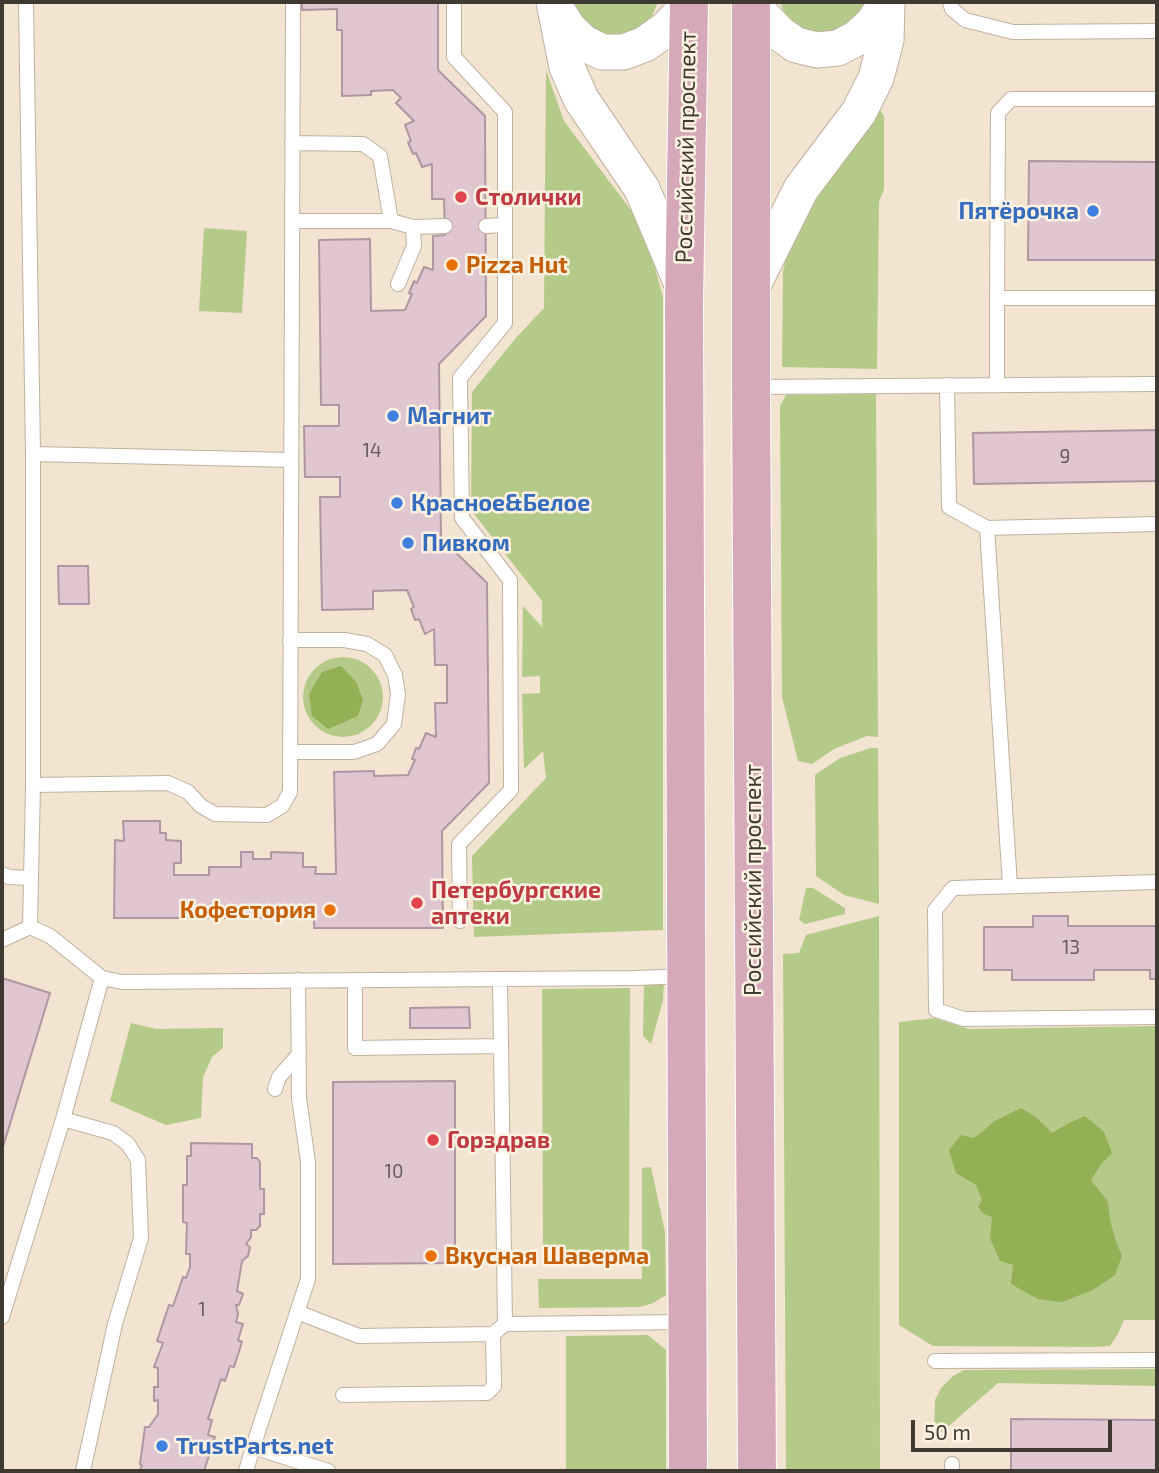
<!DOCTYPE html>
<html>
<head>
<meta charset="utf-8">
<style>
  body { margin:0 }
  #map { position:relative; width:1159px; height:1473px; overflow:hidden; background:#f2e4d0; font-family:"Exo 2",sans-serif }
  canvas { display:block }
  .frame { position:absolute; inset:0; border:4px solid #3e3931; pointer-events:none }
  .scale { position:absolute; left:911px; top:1420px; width:201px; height:32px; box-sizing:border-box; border:4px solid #3e3931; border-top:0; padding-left:9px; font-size:21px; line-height:24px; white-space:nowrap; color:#3e3931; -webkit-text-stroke:5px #fdf2e1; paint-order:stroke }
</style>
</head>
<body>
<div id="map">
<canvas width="1159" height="1473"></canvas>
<div class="frame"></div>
<div class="scale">50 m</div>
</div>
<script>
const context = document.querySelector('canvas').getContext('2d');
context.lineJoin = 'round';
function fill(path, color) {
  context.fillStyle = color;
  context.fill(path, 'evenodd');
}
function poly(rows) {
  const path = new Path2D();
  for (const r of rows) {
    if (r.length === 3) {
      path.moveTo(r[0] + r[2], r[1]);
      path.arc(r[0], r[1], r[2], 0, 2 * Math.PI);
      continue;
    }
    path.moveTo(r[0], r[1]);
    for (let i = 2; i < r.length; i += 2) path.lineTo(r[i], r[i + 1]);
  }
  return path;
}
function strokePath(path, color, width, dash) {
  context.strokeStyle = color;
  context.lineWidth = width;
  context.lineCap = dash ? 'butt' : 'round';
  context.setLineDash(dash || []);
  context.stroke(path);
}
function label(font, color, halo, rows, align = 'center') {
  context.font = font + ' "Exo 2",sans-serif';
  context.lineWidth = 5;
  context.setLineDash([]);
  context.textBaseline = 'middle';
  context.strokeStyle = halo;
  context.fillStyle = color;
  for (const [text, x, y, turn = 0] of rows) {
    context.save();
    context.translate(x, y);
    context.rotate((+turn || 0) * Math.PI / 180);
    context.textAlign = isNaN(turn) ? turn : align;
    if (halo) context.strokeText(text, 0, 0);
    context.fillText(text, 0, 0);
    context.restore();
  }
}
fill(poly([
  [574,2,658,2,652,16,643,27,616,36,602,33,590,26,579,15],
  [780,2,867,2,843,31,817,34,802,29,792,21,783,10],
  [546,70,564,121,636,217,652,257,663,297,663,930,474,937,472,856,546,778,543,751,524,769,522,694,540,693,540,676,522,677,523,606,542,627,542,601,471,510,472,392,515,339,544,308],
  [877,106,884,116,884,189,879,202,877,369,782,367,783,272,789,243,802,210],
  [204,228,247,231,242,313,199,311],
  [876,394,878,737,867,736,834,749,812,764,798,761,782,697,780,406,786,395],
  [343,697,40],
  [871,748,878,748,879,904,844,895,816,876,815,775,840,758],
  [806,888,813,888,845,908,845,914,805,924,799,920],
  [879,916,880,1471,786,1471,783,954,799,953,806,935],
  [664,981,663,1000,651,1044,643,1036,644,983],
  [630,988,629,1260,543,1261,542,989],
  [935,1018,969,1029,1157,1026,1157,1320,1124,1320,1118,1334,1110,1346,1096,1347,933,1346,899,1325,899,1022],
  [131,1023,156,1029,223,1028,223,1048,212,1057,203,1077,201,1118,166,1125,110,1101],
  [651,1167,665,1232,666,1295,653,1303,640,1307,539,1308,538,1279,642,1279,642,1168],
  [648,1335,666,1350,666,1471,566,1471,566,1336],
  [1157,1369,1157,1386,998,1383,942,1432,934,1433,935,1400,941,1388,953,1376,964,1370]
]), '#b4ca89');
fill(poly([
  [341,666,356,682,363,700,358,716,328,729,312,716,309,694,322,672],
  [1021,1108,1037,1118,1052,1133,1069,1123,1085,1116,1104,1132,1112,1153,1102,1163,1091,1180,1108,1202,1110,1220,1116,1242,1122,1256,1115,1275,1093,1290,1062,1302,1038,1299,1011,1284,1013,1265,1000,1261,990,1238,992,1217,984,1214,978,1207,982,1200,976,1185,956,1173,949,1150,961,1135,974,1138,995,1121]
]), '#93b054');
const building = poly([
  [302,2,438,2,438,70,485,116,486,316,439,364,441,538,487,583,489,783,442,831,443,928,314,928,314,918,114,918,115,840,124,841,123,821,160,821,160,833,166,833,166,840,181,841,181,863,174,863,174,875,209,875,209,867,241,867,241,852,253,852,253,859,271,859,271,852,303,853,303,867,316,867,315,874,336,874,334,772,374,771,374,776,408,775,415,760,412,759,416,748,419,749,426,733,436,737,435,703,447,703,447,665,435,665,434,629,425,634,419,619,415,620,411,609,414,607,407,590,373,591,373,609,322,610,320,497,340,497,340,477,305,477,304,426,339,426,339,405,321,405,319,240,370,239,371,311,405,310,412,294,409,293,414,281,417,283,424,267,433,270,433,236,445,235,444,199,432,199,432,164,422,167,416,153,413,154,408,142,411,141,405,125,414,121,396,103,401,98,393,90,371,91,371,95,342,96,342,30,337,30,337,9,302,10,302,2],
  [1029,161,1157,162,1157,260,1028,260,1029,161],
  [1157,430,1157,481,974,484,973,433,1157,430],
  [58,566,88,566,89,604,59,604,58,566],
  [1033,916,1068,916,1068,926,1157,926,1157,979,1150,979,1150,970,1094,970,1094,980,1012,980,1012,970,984,970,984,927,1033,927,1033,916],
  [2,978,50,993,2,1150,2,978],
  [469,1007,470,1028,410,1028,410,1008,469,1007],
  [455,1081,455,1263,333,1264,333,1082,455,1081],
  [191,1143,252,1144,252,1158,257,1158,260,1162,260,1189,264,1189,264,1214,260,1214,260,1226,256,1230,251,1230,251,1237,246,1244,250,1247,248,1256,242,1261,237,1291,243,1294,239,1305,236,1305,238,1314,236,1322,243,1324,238,1340,242,1342,234,1367,230,1366,225,1381,221,1379,208,1419,212,1420,208,1435,215,1437,204,1471,139,1471,142,1466,140,1464,145,1427,149,1427,158,1414,158,1400,154,1401,154,1387,158,1387,158,1368,154,1367,163,1343,157,1341,169,1305,173,1306,183,1277,186,1278,190,1267,190,1254,186,1254,187,1223,183,1222,183,1185,187,1185,187,1156,191,1156,191,1143],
  [1011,1419,1157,1420,1157,1470,1011,1470,1011,1419]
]);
fill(building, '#dfc6d1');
strokePath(building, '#af97a1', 2);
const service = poly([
  [26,2,33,454,33,785,30,927,50,936,102,978,122,982,637,978,686,976],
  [454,2,454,57,505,112,505,323,460,378,462,518,510,580,511,790,459,844,460,921],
  [950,2,952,9,965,20,1013,32,1157,31],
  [1157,99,1011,99,998,113,997,298,1157,298],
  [292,143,363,144,380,156,391,221],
  [292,221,391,221,413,227,445,226],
  [486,226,505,225],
  [398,284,414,246,413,227],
  [997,298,997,385],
  [947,385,949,507,987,528,1010,886],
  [753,387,1157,384],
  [33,454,291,460],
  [987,528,1157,524],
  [290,752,354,752,377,744,394,724,398,694,395,675,385,655,367,644,344,640,290,640],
  [33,785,168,783,188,792,201,806,215,814,267,815,282,806,290,792,293,2],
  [2,874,9,877,31,878],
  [1157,882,953,888,935,910,936,1010,964,1019,1157,1017],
  [2,940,30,927],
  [500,979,501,1046],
  [355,980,355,1048,501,1046,505,1324,686,1322],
  [275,1089,279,1077,299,1054],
  [63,1119,113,1133,128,1144,138,1160,141,1238,115,1324,83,1471],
  [297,1312,359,1336,493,1334,505,1324],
  [2,1317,63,1119,102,978],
  [935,1361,1157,1360],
  [343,1395,487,1393,494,1386,493,1334],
  [253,1447,308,1279,308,1162,299,1098,298,980],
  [952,1464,952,1471],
  [246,1471,253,1447,328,1471]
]);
const tertiary = poly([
  [554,2,567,67,581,99,642,189,684,289],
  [751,4,779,33,796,45,817,50,838,48,857,38,873,23,887,2],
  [556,9,569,29,584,43,602,52,624,52,645,44,666,29,689,5],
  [751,289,801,189,859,112,876,78,886,40,887,2]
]);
const primary = poly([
  [751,2,751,387,757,1471],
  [688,1471,684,304,689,2]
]);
strokePath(service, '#bfb19e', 16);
strokePath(tertiary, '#bfb19e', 37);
strokePath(primary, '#fff', 40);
strokePath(service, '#fff', 14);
strokePath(tertiary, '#fff', 35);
strokePath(primary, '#d5a9b9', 38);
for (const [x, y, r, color] of [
  [461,197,7,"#e0444e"],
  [1093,211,7,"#3f7fe0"],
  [452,265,7,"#e8710a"],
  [393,416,7,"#3f7fe0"],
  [397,503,7,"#3f7fe0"],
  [408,543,7,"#3f7fe0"],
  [417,903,7,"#e0444e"],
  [330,910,7,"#e8710a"],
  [433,1140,7,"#e0444e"],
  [431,1256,7,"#e8710a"],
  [162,1446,7,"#3f7fe0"]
]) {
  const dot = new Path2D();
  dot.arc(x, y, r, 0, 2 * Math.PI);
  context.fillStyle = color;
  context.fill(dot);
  strokePath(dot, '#fdf2e1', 2.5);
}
label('19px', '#665c59', null, [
  ["14",372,451],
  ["9",1065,457],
  ["13",1071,948],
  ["10",394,1172],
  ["1",202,1310]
]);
label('23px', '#3e3931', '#fdf2e1', [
  ["Российский проспект",686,147,-89],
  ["Российский проспект",753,880,-90]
]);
label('bold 23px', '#be3a42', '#fdf2e1', [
  ["Столички",475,197],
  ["Петербургские",431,890],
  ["аптеки",431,916],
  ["Горздрав",447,1140]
], 'left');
label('bold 23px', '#366cbe', '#fdf2e1', [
  ["Пятёрочка",1079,211,"right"],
  ["Магнит",407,416],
  ["Красное&Белое",411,503],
  ["Пивком",422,543],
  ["TrustParts.net",176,1446]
], 'left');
label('bold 23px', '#c56008', '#fdf2e1', [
  ["Pizza Hut",466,265],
  ["Кофестория",316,910,"right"],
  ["Вкусная Шаверма",445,1256]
], 'left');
</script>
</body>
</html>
